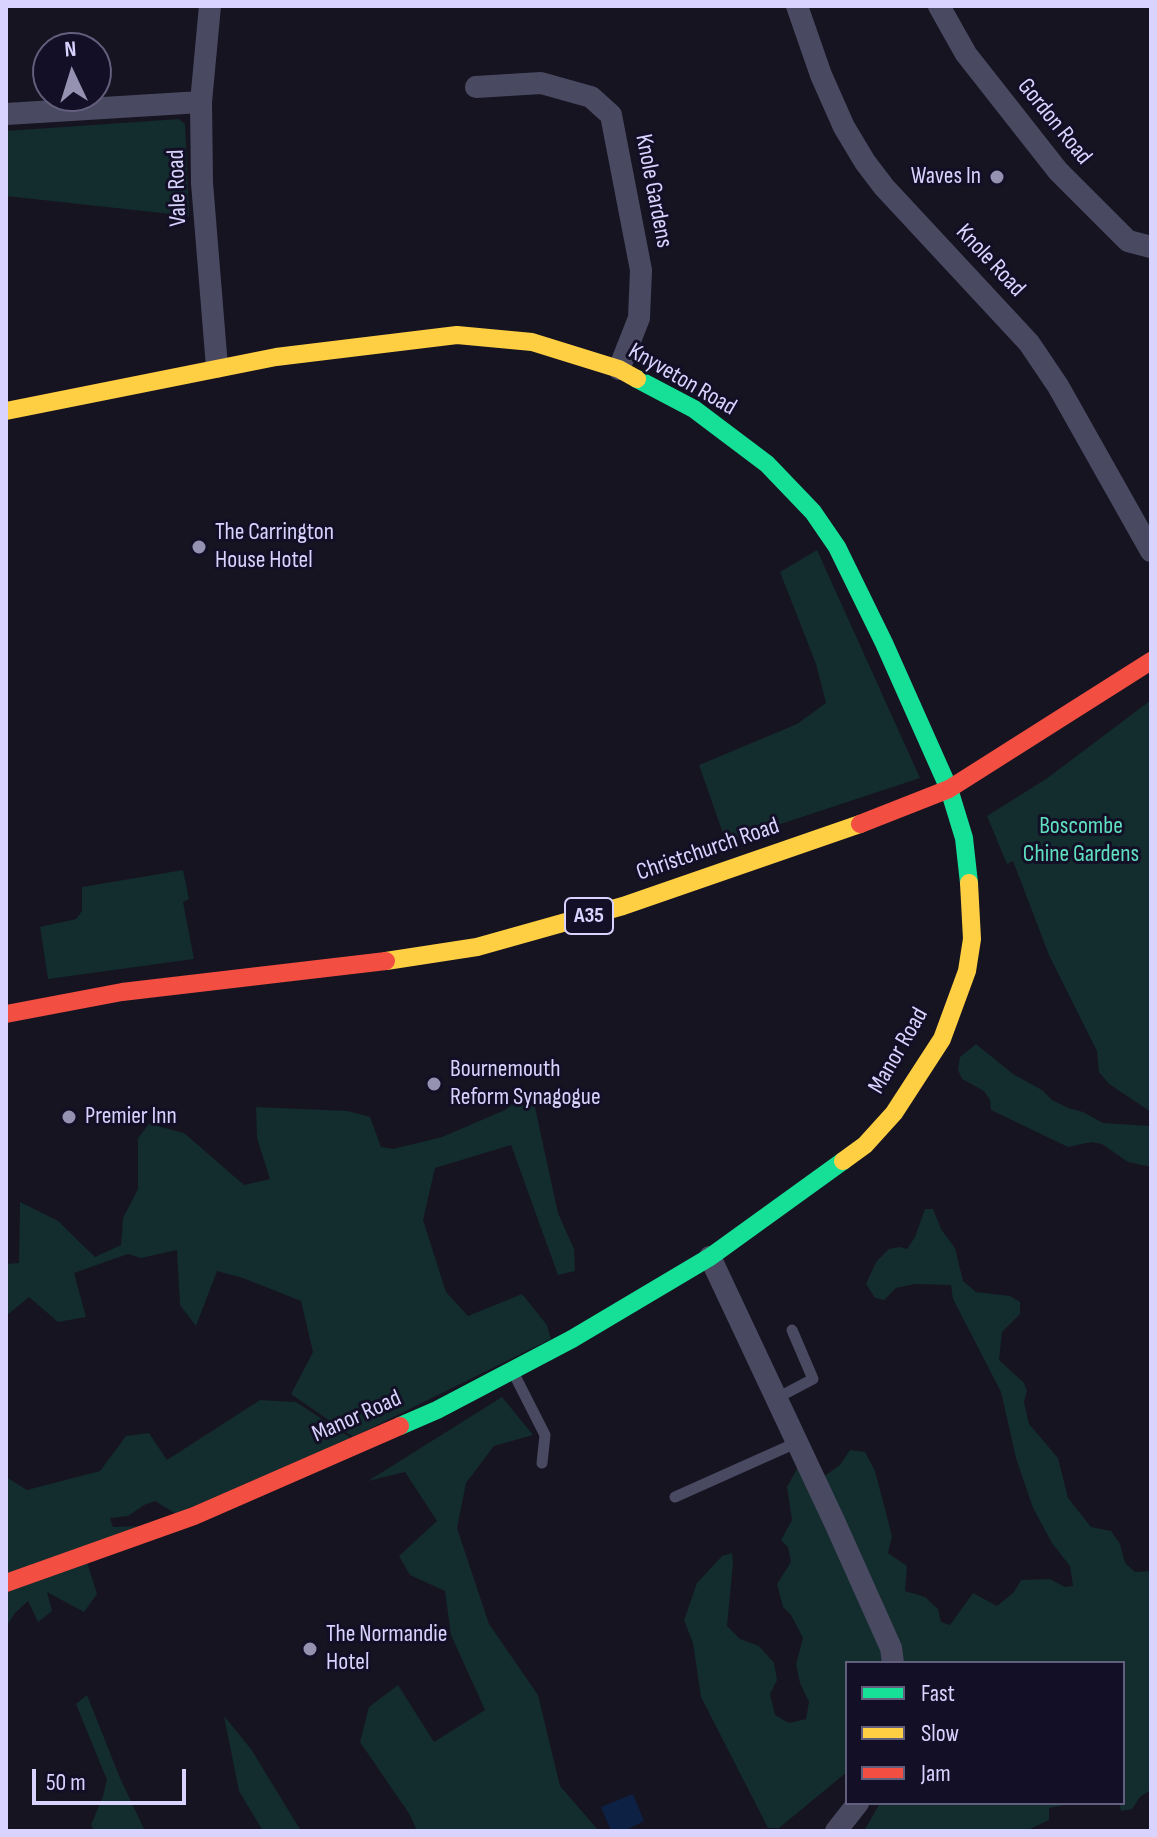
<!DOCTYPE html>
<html>
<head>
<meta charset="utf-8">
<style>
  body { margin:0 }
  #map { position:relative; width:1157px; height:1837px; overflow:hidden; background:#161421; font-family:"Sofia Sans Condensed",sans-serif }
  canvas { display:block }
  .frame { position:absolute; inset:0; border:8px solid #d9d4ff; pointer-events:none }
  .legend { position:absolute; left:845px; top:1661px; width:280px; height:144px; box-sizing:border-box; background:#130f26; border:2px solid #625e7d; margin:0; padding:10px 14px; list-style:none; font-size:24px; color:#d9d4ff }
  .legend li { display:flex; align-items:center; gap:16px; height:40px }
  .legend b { width:40px; border:2px solid #625e7d }
  .north { position:absolute; left:32px; top:32px; width:80px; height:80px; box-sizing:border-box; background:#130f26; border:2px solid #625e7d; border-radius:50%; rotate:356deg; font-size:22px; font-weight:700; line-height:32px; text-align:center; color:#d9d4ff }
  .north::after { content:''; display:block; margin:auto; width:28px; height:36px; background:#9591b1; clip-path:polygon(50% 0,100% 100%,50% 72%,0 100%) }
  .scale { position:absolute; left:32px; top:1769px; width:154px; height:36px; box-sizing:border-box; border:4px solid #d9d4ff; border-top:0; padding-left:10px; font-size:24px; line-height:28px; white-space:nowrap; color:#d9d4ff; -webkit-text-stroke:6px #130f26; paint-order:stroke }
</style>
</head>
<body>
<div id="map">
<canvas width="1157" height="1837"></canvas>
<div class="frame"></div>
<ul class="legend">
<li><b style="height:10px;background:#16e098"></b>Fast</li>
<li><b style="height:10px;background:#ffcf43"></b>Slow</li>
<li><b style="height:10px;background:#f24e42"></b>Jam</li>
</ul>
<div class="north">N</div>
<div class="scale">50 m</div>
</div>
<script>
const context = document.querySelector('canvas').getContext('2d');
context.lineJoin = 'round';
function fill(path, color) {
  context.fillStyle = color;
  context.fill(path, 'evenodd');
}
function poly(rows) {
  const path = new Path2D();
  for (const r of rows) {
    path.moveTo(r[0], r[1]);
    for (let i = 2; i < r.length; i += 2) path.lineTo(r[i], r[i + 1]);
  }
  return path;
}
function strokePath(path, color, width, dash) {
  context.strokeStyle = color;
  context.lineWidth = width;
  context.lineCap = dash ? 'butt' : 'round';
  context.setLineDash(dash || []);
  context.stroke(path);
}
function label(font, color, halo, rows, align = 'center') {
  context.font = font + ' "Sofia Sans Condensed",sans-serif';
  context.lineWidth = 6;
  context.setLineDash([]);
  context.textBaseline = 'middle';
  context.strokeStyle = halo;
  context.fillStyle = color;
  for (const [text, x, y, turn = 0] of rows) {
    context.save();
    context.translate(x, y);
    context.rotate((+turn || 0) * Math.PI / 180);
    context.textAlign = isNaN(turn) ? turn : align;
    if (halo) context.strokeText(text, 0, 0);
    context.fillText(text, 0, 0);
    context.restore();
  }
}
fill(poly([
  [179,119,185,124,189,216,6,196,6,131],
  [817,550,920,778,726,842,699,765,797,724,826,703,816,664,780,572],
  [1151,700,1151,1112,1109,1084,1099,1072,1097,1051,1049,955,1013,861,1007,864,987,816,1046,779],
  [183,870,189,899,183,902,194,959,48,979,40,927,76,919,82,911,82,887],
  [976,1044,1013,1074,1042,1090,1052,1100,1068,1108,1083,1112,1103,1123,1151,1126,1151,1167,1128,1162,1102,1144,1091,1142,1068,1147,991,1110,990,1100,984,1091,962,1079,958,1070,960,1057],
  [531,1089,558,1213,574,1249,575,1271,558,1275,511,1145,435,1168,423,1220,446,1292,468,1316,522,1294,547,1325,551,1339,353,1437,291,1394,313,1352,301,1301,243,1278,217,1271,196,1326,180,1305,177,1250,141,1258,128,1254,74,1273,86,1317,58,1322,29,1297,6,1316,6,1264,19,1263,20,1202,58,1221,95,1257,121,1245,123,1218,138,1189,138,1138,149,1124,184,1133,244,1185,270,1179,257,1138,256,1107,348,1111,370,1117,381,1147,393,1149,442,1137,505,1110],
  [925,1209,933,1209,941,1229,955,1248,963,1281,976,1292,1010,1296,1020,1302,1020,1314,1002,1332,999,1360,1024,1383,1027,1391,1024,1402,1029,1424,1058,1458,1068,1498,1091,1527,1111,1531,1120,1544,1125,1563,1135,1572,1151,1571,1151,1790,1140,1797,1132,1809,1121,1811,1119,1803,1123,1803,1123,1663,847,1663,847,1772,779,1828,768,1828,701,1697,693,1643,684,1620,697,1583,722,1556,732,1553,733,1563,727,1626,740,1639,759,1646,774,1663,777,1680,770,1694,775,1715,789,1723,806,1719,809,1702,800,1683,796,1664,803,1638,791,1615,783,1607,777,1584,791,1562,788,1547,781,1540,792,1520,787,1487,798,1467,823,1477,840,1465,850,1450,865,1452,875,1471,892,1536,888,1553,907,1566,905,1591,925,1597,938,1609,941,1622,950,1625,973,1593,997,1606,1014,1592,1021,1580,1050,1579,1065,1587,1073,1586,1070,1566,1052,1543,1033,1508,1016,1458,1001,1392,953,1299,951,1285,915,1284,896,1288,884,1300,875,1298,866,1284,876,1262,889,1249,900,1247,907,1249,915,1237],
  [502,1397,533,1435,494,1446,466,1483,457,1528,489,1624,538,1695,560,1786,599,1831,417,1831,410,1815,360,1742,369,1707,398,1685,434,1742,485,1710,451,1635,445,1591,410,1575,399,1556,437,1521,405,1472,368,1481],
  [260,1400,296,1402,351,1438,176,1514,155,1501,144,1505,128,1516,110,1518,113,1527,144,1526,6,1578,6,1477,27,1490,100,1471,126,1436,149,1433,167,1460],
  [87,1562,97,1594,84,1612,47,1592,52,1611,38,1622,28,1601,15,1613,6,1627,6,1589],
  [87,1695,120,1778,145,1831,95,1831,91,1825,103,1796,107,1780,76,1704],
  [224,1716,251,1749,301,1831,263,1831,239,1791],
  [880,1803,1074,1803,1049,1808,1049,1820,1026,1831,864,1831]
]), '#132c2d');
fill(poly([
  [633,1794,644,1821,624,1831,611,1831,601,1807]
]), '#0d2144');
strokePath(poly([
  [513,1372,545,1435,542,1463],
  [777,1398,813,1379,792,1330],
  [675,1497,798,1442]
]), '#4a4962', 11);
strokePath(poly([
  [210,6,201,102,202,183,217,367],
  [797,6,821,75,844,127,865,162,884,187,1029,343,1058,386,1151,551],
  [939,6,966,54,1058,171,1128,241,1151,247],
  [476,87,541,83,591,97,611,115,641,270,639,318,619,369],
  [6,114,201,102],
  [710,1257,835,1523,891,1648,893,1663],
  [836,1831,858,1803]
]), '#4a4962', 22);
strokePath(poly([
  [637,379,694,409,767,464,813,512,837,547,884,643,949,789,964,838,969,883],
  [400,1426,437,1410,572,1339,710,1257,843,1161]
]), '#16e098', 18);
strokePath(poly([
  [6,411,276,357,457,335,532,342,619,369,637,379],
  [386,961,477,947,623,906,860,824],
  [843,1161,865,1145,894,1113,942,1039,967,971,972,939,969,883]
]), '#ffcf43', 18);
strokePath(poly([
  [860,824,949,789,1151,661],
  [6,1014,122,992,386,961],
  [6,1583,194,1516,400,1426]
]), '#f24e42', 18);
for (const [x, y, r, color] of [
  [997,177,8,"#9591b1"],
  [199,547,8,"#9591b1"],
  [434,1084,8,"#9591b1"],
  [69,1117,8,"#9591b1"],
  [310,1649,8,"#9591b1"]
]) {
  const dot = new Path2D();
  dot.arc(x, y, r, 0, 2 * Math.PI);
  context.fillStyle = color;
  context.fill(dot);
  strokePath(dot, '#130f26', 3);
}
for (const [x, y, w] of [
  [589,916,48]
]) {
  const box = new Path2D();
  box.roundRect(x - w / 2, y - 18, w, 36, 6);
  context.fillStyle = '#130f26';
  context.fill(box);
  strokePath(box, '#d9d4ff', 2);
}
label('bold 22px', '#d9d4ff', null, [
  ["A35",589,916]
]);
label('24px', '#d9d4ff', '#130f26', [
  ["Gordon Road",1054,122,51],
  ["Vale Road",178,188,-92],
  ["Knole Gardens",653,191,79],
  ["Knole Road",990,261,47],
  ["Knyveton Road",682,380,30],
  ["Christchurch Road",708,850,-19],
  ["Manor Road",899,1051,-60],
  ["Manor Road",357,1417,-24]
]);
label('24px', '#d9d4ff', '#130f26', [
  ["Waves In",981,177,"right"],
  ["The Carrington",215,533],
  ["House Hotel",215,561],
  ["Bournemouth",450,1070],
  ["Reform Synagogue",450,1098],
  ["Premier Inn",85,1117],
  ["The Normandie",326,1635],
  ["Hotel",326,1663]
], 'left');
label('24px', '#5fe0c0', '#130f26', [
  ["Boscombe",1081,827],
  ["Chine Gardens",1081,855]
]);
</script>
</body>
</html>
